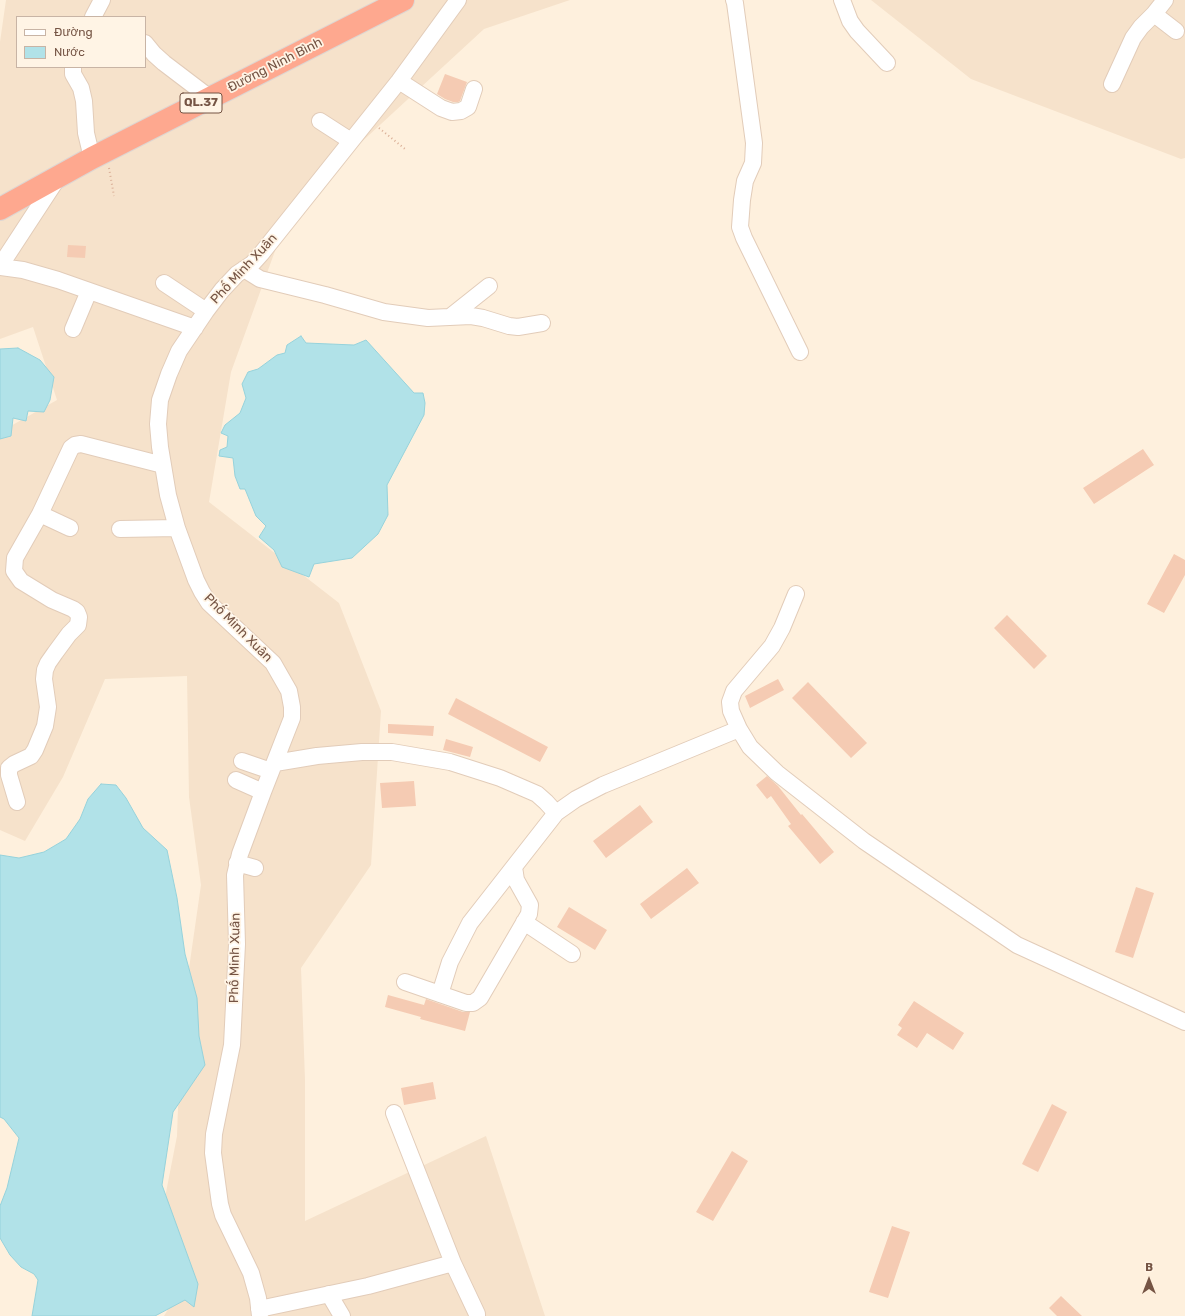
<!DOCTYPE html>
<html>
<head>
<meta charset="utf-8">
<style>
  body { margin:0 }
  #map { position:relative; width:1185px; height:1316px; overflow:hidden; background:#fef0dd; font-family:Rubik,sans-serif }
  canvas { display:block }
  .legend { position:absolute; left:16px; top:16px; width:130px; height:52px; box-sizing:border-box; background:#fff4e5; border:1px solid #c8b4a5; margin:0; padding:5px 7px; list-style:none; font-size:12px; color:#755444 }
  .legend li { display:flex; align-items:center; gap:8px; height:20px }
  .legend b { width:20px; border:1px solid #c8b4a5 }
  .north { position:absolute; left:1129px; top:1260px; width:40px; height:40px; -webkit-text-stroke:3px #fff4e5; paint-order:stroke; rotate:0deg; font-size:11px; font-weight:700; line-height:16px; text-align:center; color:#755444 }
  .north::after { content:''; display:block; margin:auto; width:14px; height:18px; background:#755444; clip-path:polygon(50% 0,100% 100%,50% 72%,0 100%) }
</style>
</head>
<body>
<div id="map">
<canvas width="1185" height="1316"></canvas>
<ul class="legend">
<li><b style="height:5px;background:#fff"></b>Đường</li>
<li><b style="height:11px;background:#b1e2e8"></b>Nước</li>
</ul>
<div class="north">B</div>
</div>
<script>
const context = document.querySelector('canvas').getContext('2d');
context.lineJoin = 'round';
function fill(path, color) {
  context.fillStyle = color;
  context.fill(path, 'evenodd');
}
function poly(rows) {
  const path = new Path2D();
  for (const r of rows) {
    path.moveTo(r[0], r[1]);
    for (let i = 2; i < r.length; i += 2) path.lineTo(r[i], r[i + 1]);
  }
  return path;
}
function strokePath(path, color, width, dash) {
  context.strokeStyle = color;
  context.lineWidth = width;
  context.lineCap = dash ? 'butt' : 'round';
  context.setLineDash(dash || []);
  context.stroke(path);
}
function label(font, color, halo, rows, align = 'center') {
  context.font = font + ' Rubik,sans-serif';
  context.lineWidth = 3.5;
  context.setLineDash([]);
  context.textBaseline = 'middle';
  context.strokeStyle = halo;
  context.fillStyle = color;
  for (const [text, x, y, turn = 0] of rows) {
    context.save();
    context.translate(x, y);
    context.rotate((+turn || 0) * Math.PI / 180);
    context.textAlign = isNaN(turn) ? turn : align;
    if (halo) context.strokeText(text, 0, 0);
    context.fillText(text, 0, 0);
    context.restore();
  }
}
fill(poly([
  [6,0,570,0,484,29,291,207,231,372,209,502,339,603,381,711,371,865,301,968,305,1080,305,1221,486,1136,545,1316,164,1316,185,1281,163,1208,177,1136,181,1024,201,885,189,797,187,676,105,679,63,777,25,841,0,830,0,432,57,400,33,327,0,339,0,42],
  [17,17,145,17,145,67,17,67],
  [871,0,1185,0,1185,158,1181,159,971,79]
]), '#f6e2cb');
const water = poly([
  [301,336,306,343,354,345,366,340,414,393,423,393,425,403,424,415,387,485,388,515,378,534,352,558,314,564,309,577,282,567,274,550,259,537,266,526,256,516,245,489,240,489,235,476,233,458,219,456,220,450,227,447,228,436,221,433,225,425,240,413,246,398,242,384,248,372,258,369,277,355,285,353,287,345,301,336],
  [18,348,40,360,54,377,50,400,44,412,28,411,26,421,13,418,11,436,0,439,0,349,18,348],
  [101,784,116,785,126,798,143,828,167,850,177,898,185,954,197,998,199,1036,205,1065,173,1112,162,1185,198,1284,194,1307,185,1300,155,1316,32,1316,38,1280,34,1274,21,1267,10,1255,0,1238,0,1206,7,1188,19,1138,4,1119,0,1117,0,855,19,858,44,852,66,839,80,819,88,799,101,784]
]);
fill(water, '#b1e2e8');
strokePath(water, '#96d2db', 1);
fill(poly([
  [445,74,467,82,460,101,458,102,453,102,445,99,437,94],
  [68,245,86,246,85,258,67,257],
  [1143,449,1154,465,1094,504,1083,488],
  [1174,554,1185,560,1185,575,1164,613,1147,604],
  [1007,615,1047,656,1034,669,994,628],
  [778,679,784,690,750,708,745,696],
  [808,682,867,743,851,758,792,698],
  [456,698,548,747,540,762,448,714],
  [388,724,434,726,433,736,388,733],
  [446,739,473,747,470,757,443,750],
  [767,776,778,786,801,815,802,814,834,852,820,864,788,826,791,824,771,796,767,799,756,785],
  [414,781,416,806,382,808,380,783],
  [640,805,653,822,606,858,593,841],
  [687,868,699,883,651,919,640,904],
  [1136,887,1154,893,1133,958,1115,952],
  [569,907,607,930,595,950,557,927],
  [388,995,424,1005,426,999,463,1012,470,1012,465,1031,420,1019,421,1017,385,1007],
  [914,1001,964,1033,953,1050,927,1033,917,1048,897,1035,902,1028,898,1025],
  [433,1082,436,1099,404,1105,401,1088],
  [1052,1104,1067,1112,1038,1172,1022,1164],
  [732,1151,748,1161,713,1221,696,1212],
  [892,1226,910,1232,888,1298,869,1292],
  [1061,1296,1082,1316,1057,1316,1049,1308]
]), '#f5cbb3');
const minor = poly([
  [734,0,735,3,754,143,753,163,745,181,742,200,740,227,744,238,800,352],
  [842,0,850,21,857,31,887,63],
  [1154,14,1176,31],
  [93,17,102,0],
  [145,43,154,54,164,63,210,98],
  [73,67,73,74,81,88,84,101,86,133,92,158],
  [399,81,441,108,452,112,461,111,468,107,474,89],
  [1112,84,1133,38,1141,27,1154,14,1165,0],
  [320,121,351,141],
  [0,267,23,270,58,280,195,328],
  [1,267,4,260,57,179],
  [244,269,260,279,325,295,384,312,428,318,471,316,483,318,509,326,518,327,542,323],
  [164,283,206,311],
  [450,317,489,286],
  [73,329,89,291],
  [40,514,70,528],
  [120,529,177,528],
  [796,594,782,628,772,646,734,691,730,702,731,711,739,729,750,747,777,773,864,841,1017,945,1185,1022],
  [242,761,271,771],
  [275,763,317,756,362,752,392,752,450,762,500,778,537,794,546,802,556,813],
  [236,780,263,792],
  [17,802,9,775,9,768,14,764,31,756,35,750,45,726,48,707,44,679,45,670,48,663,55,653,69,634,78,625,79,617,77,612,73,609,52,600,21,581,14,571,15,558,40,514,71,448,75,445,81,444,163,465],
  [237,863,255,868],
  [524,922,572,954],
  [405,982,466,1003,473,1003,480,998,529,914,530,905,516,880,514,867],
  [440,994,450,962,470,923,556,813,576,799,603,785,739,729],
  [394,1113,453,1263,477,1314,477,1316],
  [329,1294,342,1316],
  [259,1309,368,1286,453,1263],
  [260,1316,258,1298,251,1273,223,1215,220,1204,213,1153,214,1134,232,1045,237,944,235,875,240,854,263,792,292,718,292,707,289,691,273,663,209,603,202,592,196,580,177,528,168,495,160,447,158,424,160,400,169,374,179,351,206,311,222,290,237,274,252,264,261,254,399,81,458,0]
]);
const highway = poly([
  [0,209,92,158,403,0]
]);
strokePath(minor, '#e2ccb9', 18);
strokePath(highway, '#ded6d2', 24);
strokePath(poly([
  [379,128,405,149],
  [109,168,114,196]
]), '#daaf97', 2, [1, 3]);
strokePath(minor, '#fff', 16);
strokePath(highway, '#fea88f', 22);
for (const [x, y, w] of [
  [201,103,42]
]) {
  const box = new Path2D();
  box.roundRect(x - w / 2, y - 10, w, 20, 3);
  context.fillStyle = '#fff4e5';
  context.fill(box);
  strokePath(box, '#755444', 1);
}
label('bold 12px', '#755444', null, [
  ["QL.37",201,103]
]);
label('13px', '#755444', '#fff4e5', [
  ["Đường Ninh Bình",275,65,-27],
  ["Phố Minh Xuân",244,269,-47],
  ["Phố Minh Xuân",238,628,45],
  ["Phố Minh Xuân",235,958,-89]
]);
</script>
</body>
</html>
